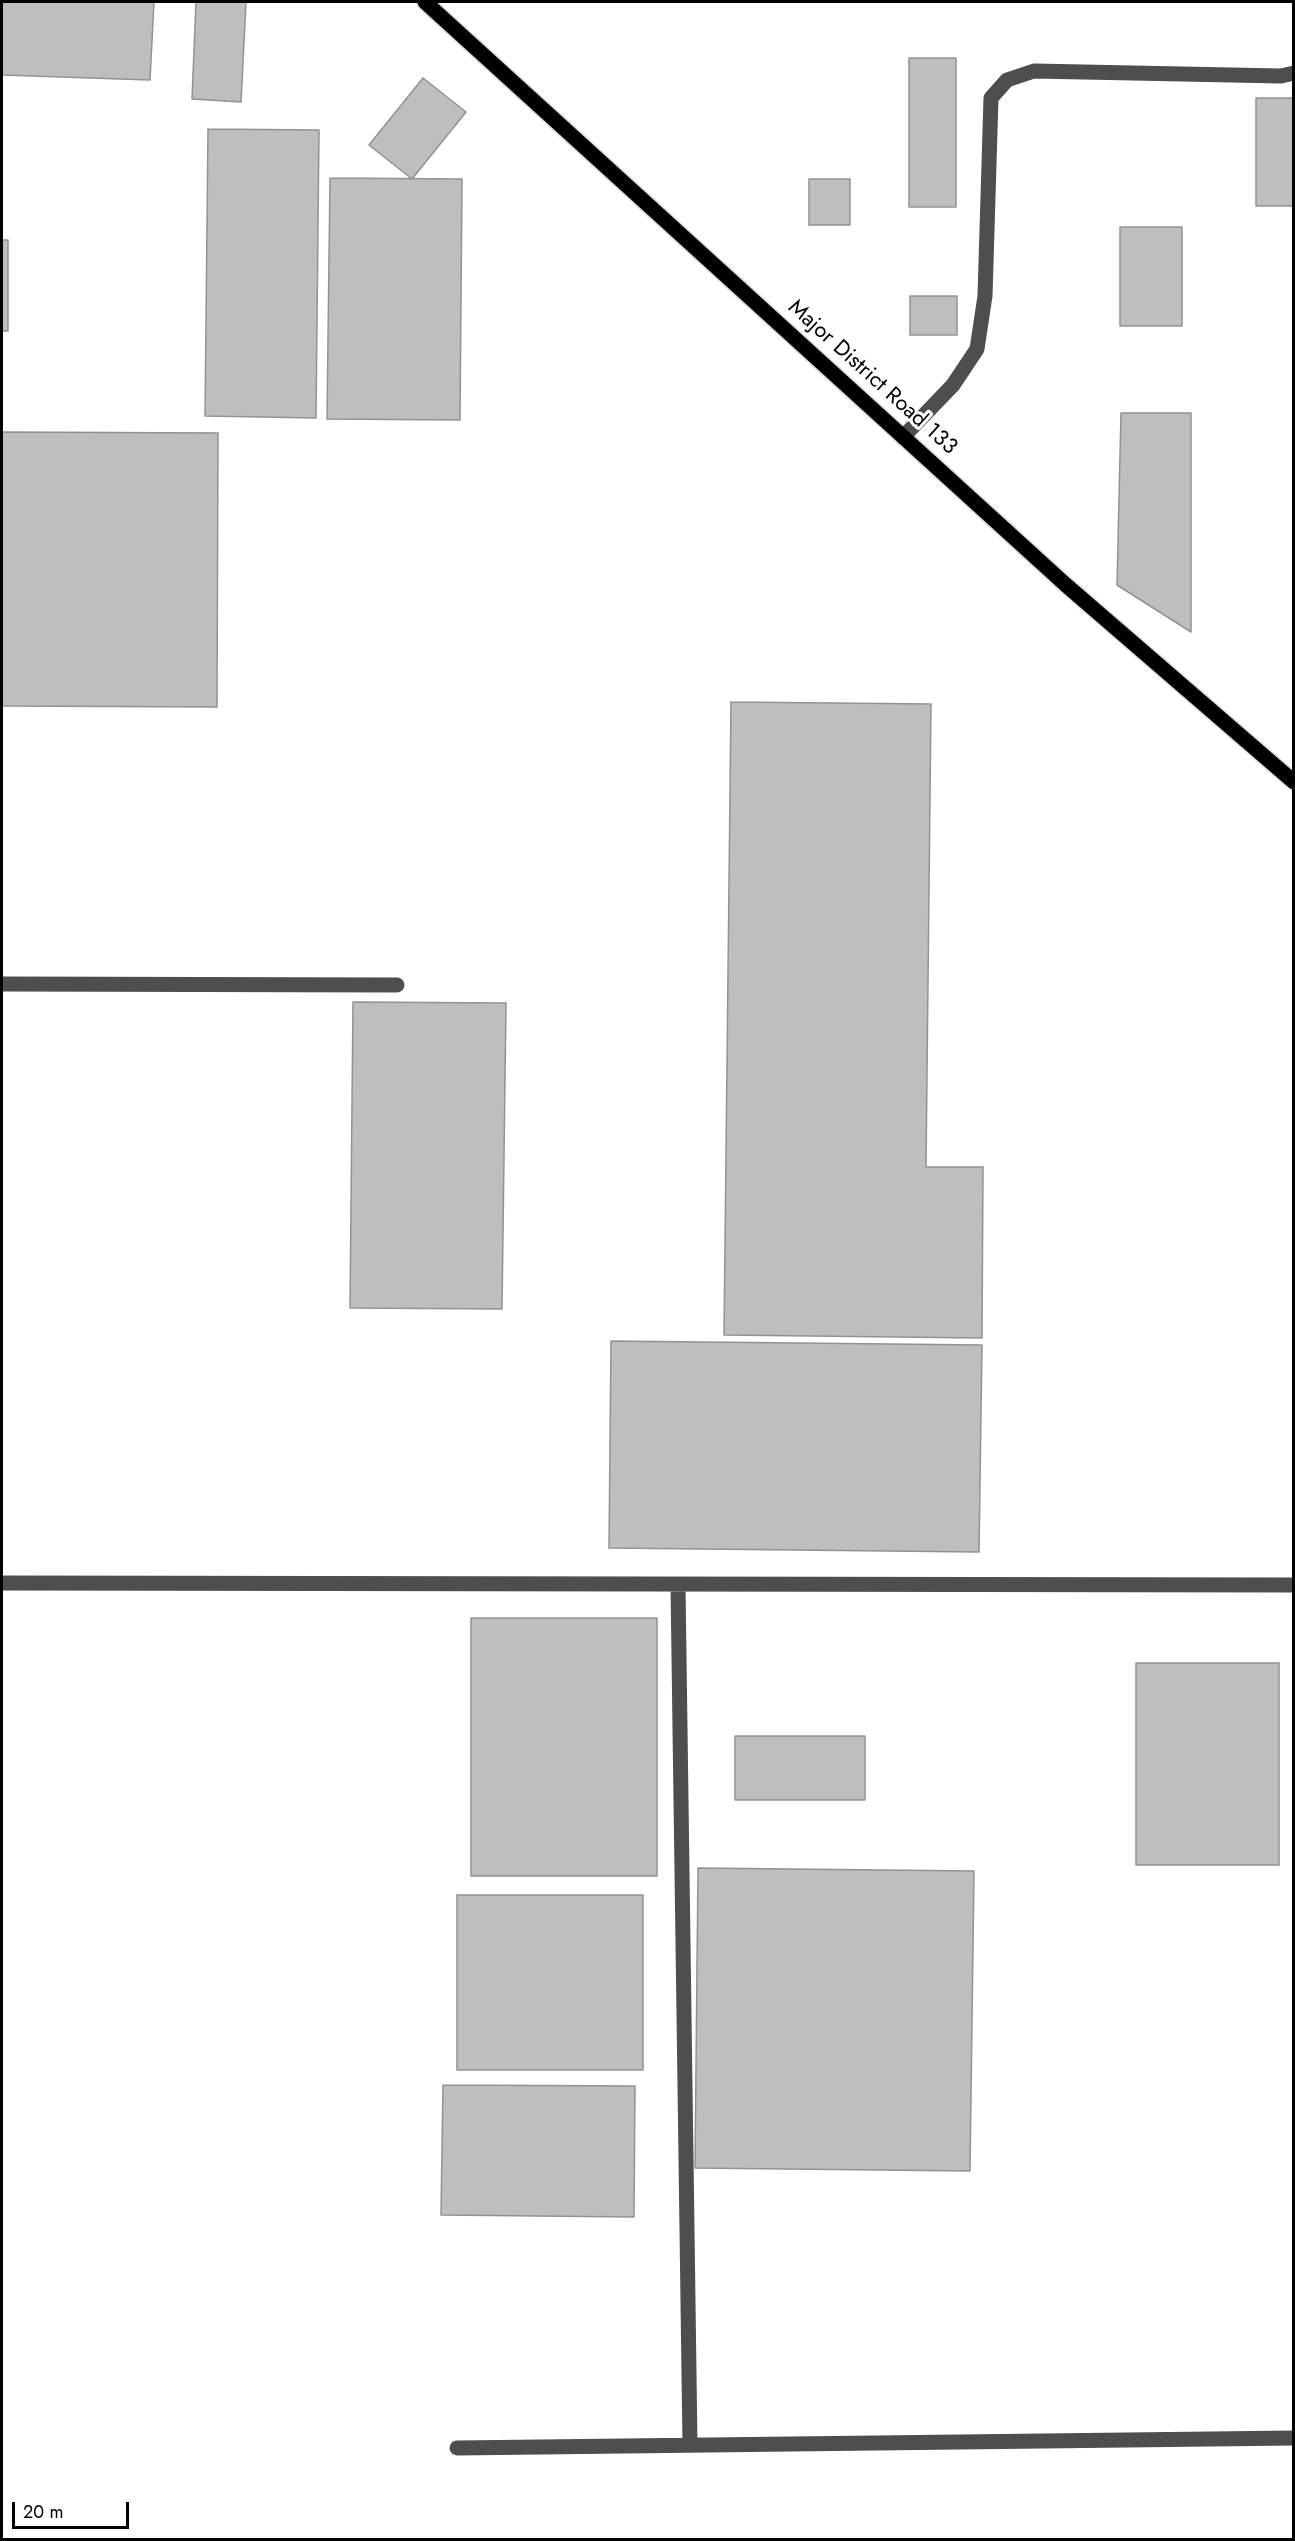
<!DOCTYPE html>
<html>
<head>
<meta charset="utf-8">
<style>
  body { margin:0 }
  #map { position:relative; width:1295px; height:2541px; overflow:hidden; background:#fff; font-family:Jost,sans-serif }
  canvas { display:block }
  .frame { position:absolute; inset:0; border:3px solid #000; pointer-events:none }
  .scale { position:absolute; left:12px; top:2502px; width:117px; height:27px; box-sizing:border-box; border:3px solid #000; border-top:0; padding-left:8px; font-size:18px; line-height:21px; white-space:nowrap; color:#000; -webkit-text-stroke:4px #fff; paint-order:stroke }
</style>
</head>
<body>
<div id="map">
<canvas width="1295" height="2541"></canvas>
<div class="frame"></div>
<div class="scale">20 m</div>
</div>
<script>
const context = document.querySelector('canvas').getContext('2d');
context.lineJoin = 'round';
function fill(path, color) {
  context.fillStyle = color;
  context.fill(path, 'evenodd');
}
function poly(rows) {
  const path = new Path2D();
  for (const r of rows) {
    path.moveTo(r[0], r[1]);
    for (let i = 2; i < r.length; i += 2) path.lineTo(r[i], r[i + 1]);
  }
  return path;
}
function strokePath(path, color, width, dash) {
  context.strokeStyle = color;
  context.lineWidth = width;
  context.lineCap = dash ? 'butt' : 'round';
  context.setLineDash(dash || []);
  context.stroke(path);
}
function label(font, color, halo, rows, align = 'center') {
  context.font = font + ' Jost,sans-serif';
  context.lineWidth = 6;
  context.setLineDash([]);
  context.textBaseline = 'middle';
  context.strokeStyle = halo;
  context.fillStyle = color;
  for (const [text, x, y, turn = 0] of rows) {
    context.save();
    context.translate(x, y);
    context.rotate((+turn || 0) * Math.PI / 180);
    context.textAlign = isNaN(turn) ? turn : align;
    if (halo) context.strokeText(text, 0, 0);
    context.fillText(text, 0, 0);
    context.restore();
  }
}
const building = poly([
  [2,2,154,2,150,80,2,75,2,2],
  [196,2,246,2,241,102,192,99,196,2],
  [909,58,956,58,956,207,909,207,909,58],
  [423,78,466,112,412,179,369,145,423,78],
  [1256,98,1294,98,1294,206,1256,206,1256,98],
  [208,129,319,130,316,418,205,416,208,129],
  [330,178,462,179,460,420,327,419,330,178],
  [809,179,850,179,850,225,809,225,809,179],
  [1120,227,1182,227,1182,326,1120,326,1120,227],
  [2,240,8,240,8,331,2,331,2,240],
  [910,296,957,296,957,335,910,335,910,296],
  [1121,413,1191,413,1191,632,1117,585,1121,413],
  [2,432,218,433,217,707,2,706,2,432],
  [731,702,931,704,926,1167,983,1167,982,1338,724,1335,731,702],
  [353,1002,506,1003,502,1309,350,1308,353,1002],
  [611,1341,982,1345,979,1552,609,1548,611,1341],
  [471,1618,657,1618,657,1876,471,1876,471,1618],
  [1136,1663,1279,1663,1279,1865,1136,1865,1136,1663],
  [735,1736,865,1736,865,1800,735,1800,735,1736],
  [698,1868,974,1871,970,2171,695,2168,698,1868],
  [457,1895,643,1895,643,2070,457,2070,457,1895],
  [443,2085,635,2086,634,2217,441,2215,443,2085]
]);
fill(building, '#bebebe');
strokePath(building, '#929292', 1.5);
const major = poly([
  [425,2,1066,585,1294,782]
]);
strokePath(major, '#dbdbdb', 18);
strokePath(poly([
  [903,437,953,385,977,349,985,296,991,98,1007,80,1034,71,1281,76,1294,73],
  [2,984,397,985],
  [2,1583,1294,1585],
  [678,1585,690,2445],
  [457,2448,1294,2438]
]), '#4e4e4e', 15);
strokePath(major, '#000', 15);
label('22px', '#000', '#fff', [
  ["Major District Road 133",872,378,42]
]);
</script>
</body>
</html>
